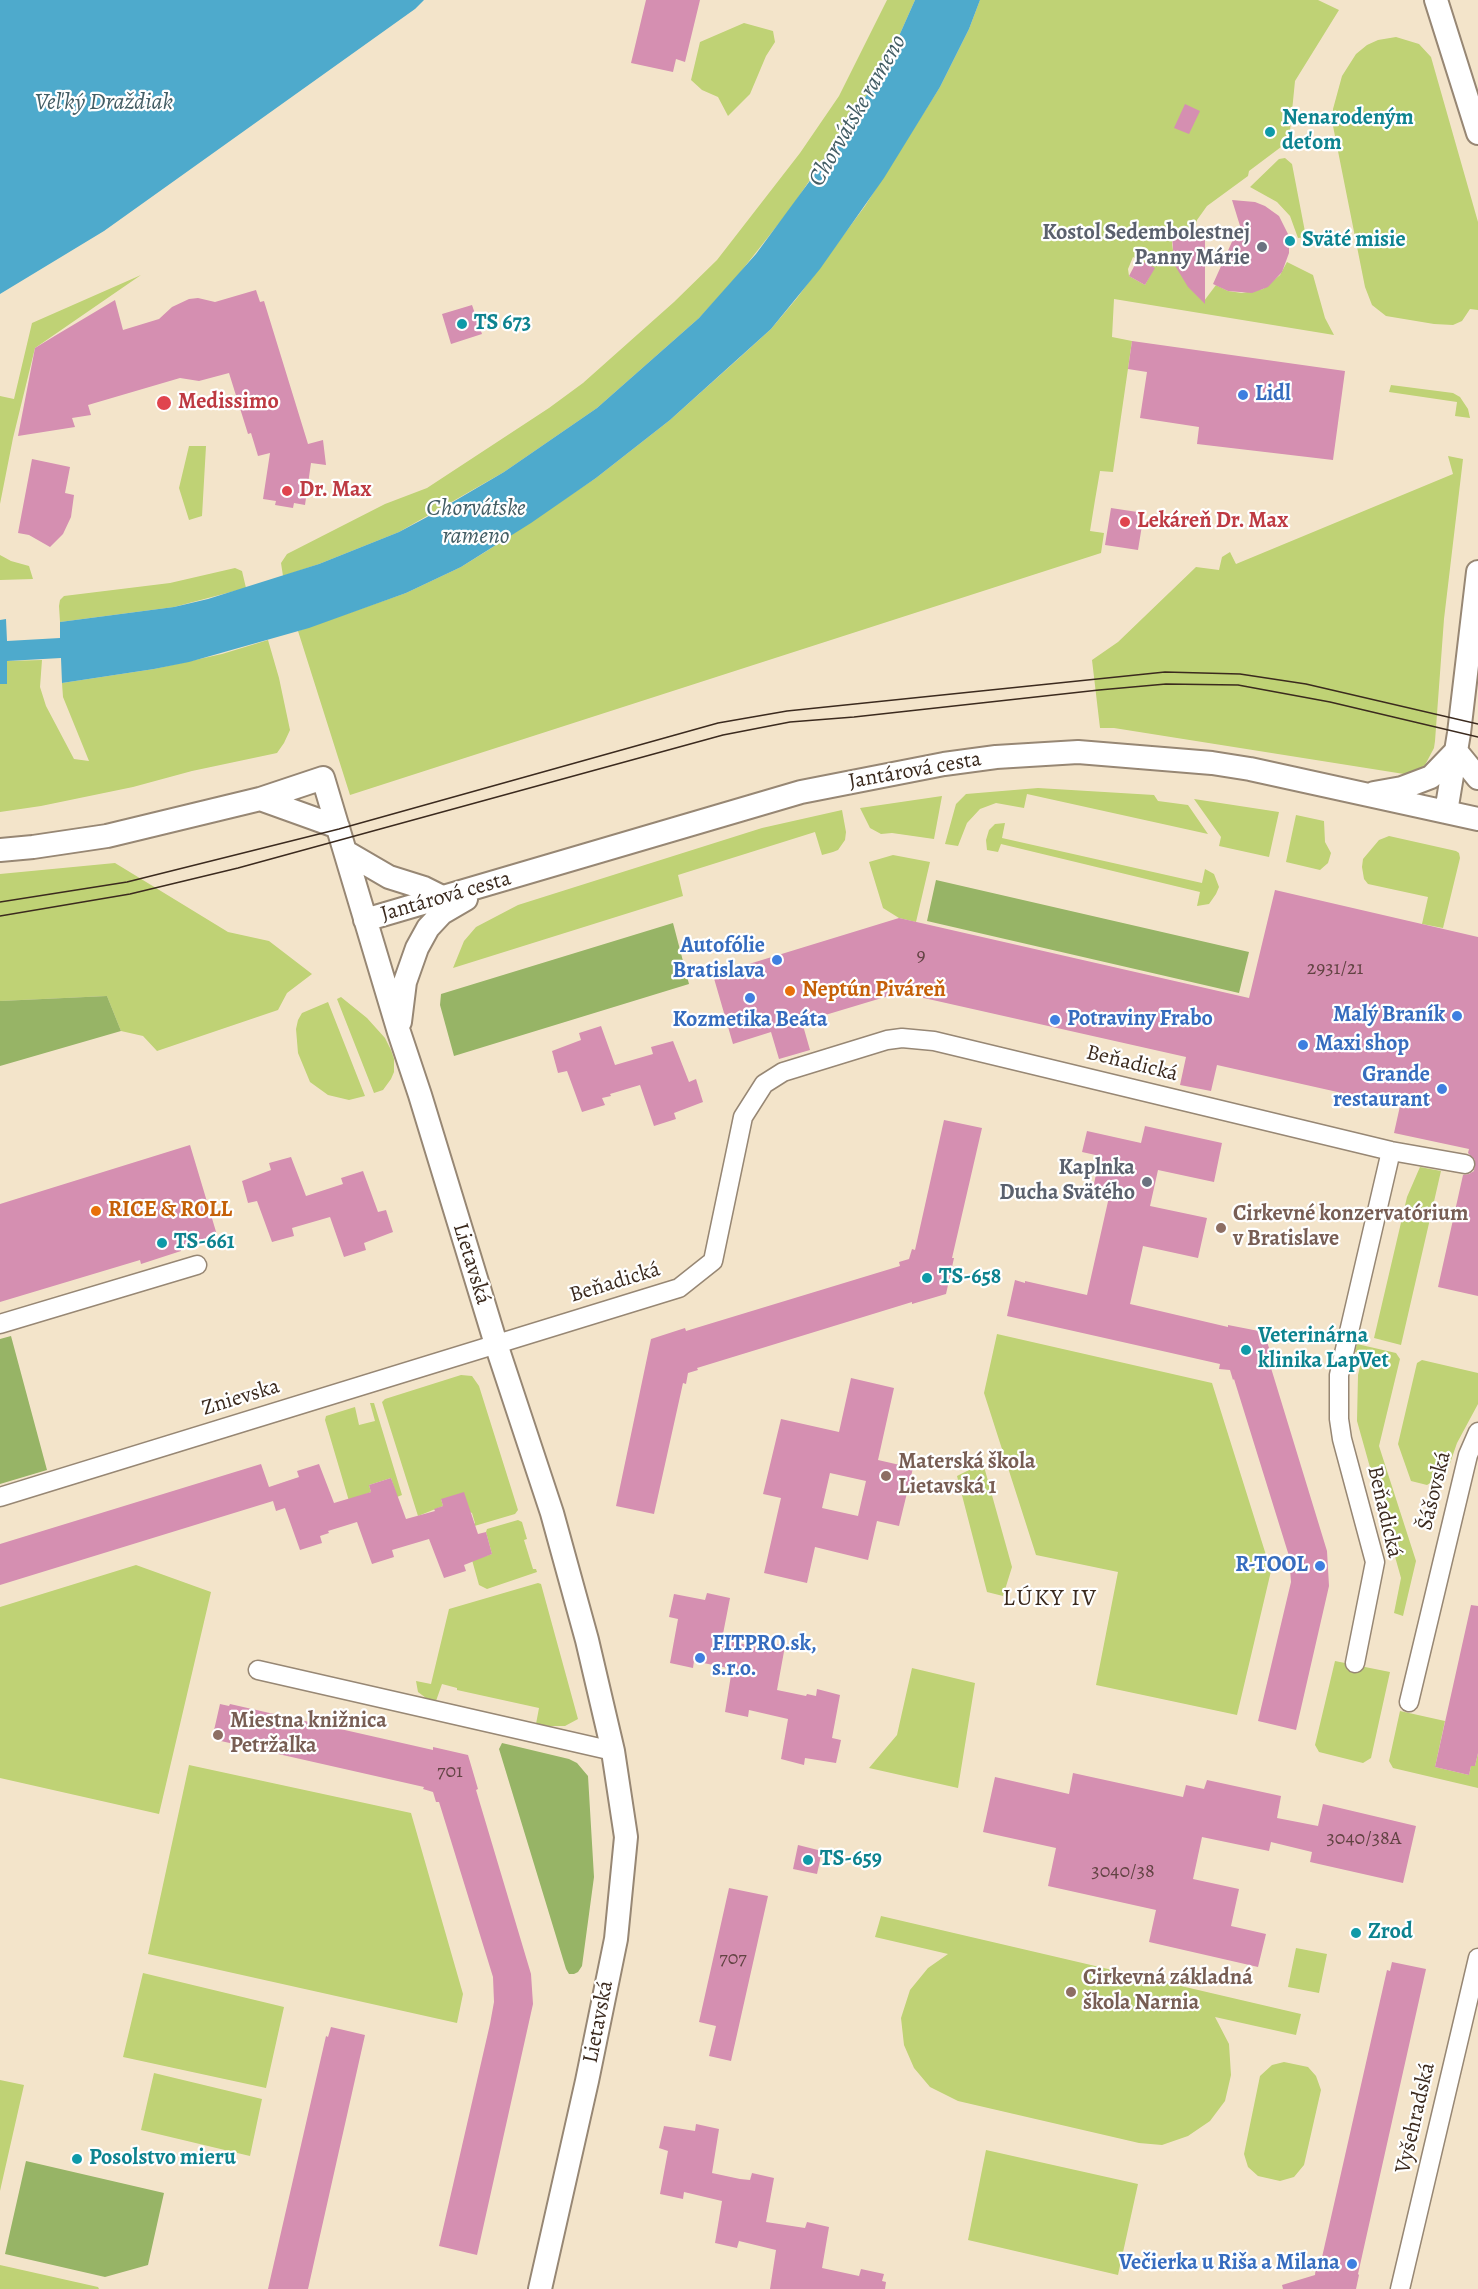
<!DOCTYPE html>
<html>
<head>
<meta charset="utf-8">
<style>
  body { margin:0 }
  canvas { display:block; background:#f3e4ca }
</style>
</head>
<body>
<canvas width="1478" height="2289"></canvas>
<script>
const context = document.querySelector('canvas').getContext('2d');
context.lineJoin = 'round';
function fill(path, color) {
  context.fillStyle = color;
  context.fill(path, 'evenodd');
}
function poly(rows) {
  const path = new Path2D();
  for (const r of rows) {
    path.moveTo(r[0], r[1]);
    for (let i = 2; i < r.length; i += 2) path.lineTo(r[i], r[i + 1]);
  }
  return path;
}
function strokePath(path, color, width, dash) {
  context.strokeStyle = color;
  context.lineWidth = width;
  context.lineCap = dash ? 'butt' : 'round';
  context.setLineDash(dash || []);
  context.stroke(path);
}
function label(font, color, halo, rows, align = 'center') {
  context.font = font + ' Alegreya,serif';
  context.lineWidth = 4.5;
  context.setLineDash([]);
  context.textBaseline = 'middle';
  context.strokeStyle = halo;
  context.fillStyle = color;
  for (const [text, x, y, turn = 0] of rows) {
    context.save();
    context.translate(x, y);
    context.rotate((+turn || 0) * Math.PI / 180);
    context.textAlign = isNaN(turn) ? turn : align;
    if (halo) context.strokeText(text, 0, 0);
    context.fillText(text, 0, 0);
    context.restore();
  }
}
fill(poly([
  [887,0,915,0,891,54,866,96,791,208,735,279,699,318,597,408,504,472,399,532,319,564,283,576,281,563,287,554,385,504,427,488,549,408,583,383,674,302,717,260,800,153,839,96],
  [980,0,1318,0,1339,10,1295,81,1289,141,1249,171,1248,176,1207,206,1197,220,1193,237,1173,236,1172,244,1175,262,1204,301,1216,285,1228,291,1242,293,1263,289,1280,275,1287,262,1313,275,1325,318,1334,335,1114,299,1112,337,1132,341,1113,472,1100,471,1095,500,1090,531,1104,533,1101,553,350,795,298,631,406,593,461,567,490,549,596,478,670,420,737,360,771,329,797,298,865,206,940,87,969,29],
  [1133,257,1154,268,1145,285,1129,276,1128,269],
  [744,23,773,31,775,42,766,56,750,94,728,116,718,97,702,90,691,80,700,42],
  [1396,37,1419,44,1431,57,1478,222,1478,310,1470,309,1462,321,1453,325,1434,324,1386,316,1372,305,1365,287,1333,126,1333,109,1342,76,1356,54,1367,45,1378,40],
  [1285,158,1292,164,1306,237,1298,238,1290,216,1277,202,1250,187,1279,159],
  [141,275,35,348,13,438,0,504,0,396,14,399,32,323],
  [1391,385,1453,393,1460,397,1468,409,1470,418,1455,416,1457,402,1389,392],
  [189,446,206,446,202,516,189,520,179,488],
  [1448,456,1463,459,1444,619,1435,741,1434,748,1425,765,1410,774,1404,774,1114,728,1100,728,1092,660,1118,642,1196,567,1219,570,1222,557,1230,552,1236,564,1453,474],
  [0,555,11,561,29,566,33,579,0,580],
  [235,568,242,571,246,588,174,607,60,622,59,606,60,600,64,596,170,583],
  [268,640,279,678,290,730,284,743,277,753,192,771,133,787,41,806,0,812,0,684,7,683,7,661,42,660,40,687,46,706,74,759,89,761,63,697,62,683,154,669,222,654],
  [1038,788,1154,795,1158,801,1188,805,1208,834,1027,794,1024,808,996,803,980,809,967,823,958,846,945,844,956,804,966,794],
  [942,796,934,839,892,833,881,834,870,828,860,808],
  [1194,799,1279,812,1269,857,1219,846,1221,837],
  [842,810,846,832,845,840,838,850,833,852,822,855,815,832,678,875,683,896,453,968,464,941,476,927,518,905,762,828],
  [1296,815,1324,821,1325,842,1331,853,1328,863,1320,870,1286,862],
  [1005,823,1002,838,1202,883,1205,869,1214,874,1219,887,1216,894,1209,904,1197,906,1200,892,1001,844,998,852,987,850,986,840,989,830,995,824],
  [1389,836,1456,851,1459,853,1460,858,1443,928,1422,924,1428,897,1368,884,1364,879,1362,867,1363,859,1379,840],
  [893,855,930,862,916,922,899,918,883,908,869,862],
  [115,863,228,932,269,941,312,974,287,993,278,1010,157,1051,143,1036,121,1031,107,996,0,1001,0,874],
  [341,997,367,1018,385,1038,391,1050,394,1059,394,1072,391,1079,383,1090,374,1093,337,999],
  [328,1002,365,1096,349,1100,328,1095,310,1082,298,1053,296,1029,298,1020,302,1013],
  [1420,1167,1441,1171,1401,1345,1374,1338,1407,1197],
  [997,1334,1212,1383,1271,1571,1237,1715,1096,1685,1118,1572,1036,1555,984,1393],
  [1357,1344,1396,1353,1400,1359,1379,1446,1416,1561,1403,1616,1394,1613,1401,1578,1357,1421,1358,1375,1363,1354,1355,1352],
  [1422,1360,1478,1373,1478,1404,1457,1443,1447,1472,1427,1485,1411,1481,1398,1444,1417,1363],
  [461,1375,472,1376,479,1386,518,1510,515,1514,471,1527,475,1523,472,1513,441,1499,443,1506,418,1516,382,1402,385,1399],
  [370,1403,374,1403,402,1495,397,1497,391,1478,369,1485,371,1492,349,1501,325,1420,326,1416,355,1407,359,1425,375,1421],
  [983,1463,1012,1567,1003,1596,987,1592,957,1476],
  [518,1520,522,1522,527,1539,524,1540,533,1569,536,1569,537,1572,487,1589,479,1585,472,1560,492,1554,486,1532,487,1529],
  [136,1565,211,1592,159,1814,0,1778,0,1607],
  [538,1583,541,1584,578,1719,565,1726,549,1726,536,1724,539,1708,457,1690,457,1688,442,1684,436,1701,426,1698,418,1692,416,1681,431,1684,449,1609],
  [1335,1661,1390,1672,1371,1758,1363,1763,1319,1752,1315,1745],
  [912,1668,975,1683,958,1788,869,1768,897,1735],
  [1400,1711,1445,1721,1435,1767,1469,1775,1471,1766,1475,1766,1478,1753,1478,1788,1393,1768,1389,1761],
  [189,1765,411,1813,463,1994,457,2023,148,1954],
  [881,1916,1301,2014,1296,2035,1215,2017,1229,2044,1231,2075,1225,2101,1210,2121,1188,2136,1162,2145,1139,2143,958,2101,930,2087,914,2068,904,2045,901,2018,910,1990,928,1968,948,1954,875,1937],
  [1296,1948,1327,1954,1319,1993,1288,1987],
  [143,1973,284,2007,266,2088,123,2057],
  [1284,2062,1308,2067,1316,2076,1321,2090,1304,2165,1294,2177,1280,2181,1258,2176,1248,2167,1244,2154,1260,2076,1272,2065],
  [154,2073,262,2099,250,2156,141,2130],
  [0,2080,24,2085,0,2191],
  [986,2150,1138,2184,1118,2275,968,2240],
  [0,2265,98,2287,99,2289,0,2289]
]), '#bfd275');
fill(poly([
  [936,880,1249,952,1239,993,927,921],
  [673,923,689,984,454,1056,440,1005,441,994],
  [107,996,121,1031,0,1066,0,1001],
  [11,1336,47,1470,0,1484,0,1339],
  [502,1743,569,1759,577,1763,588,1776,594,1877,582,1966,578,1972,574,1974,569,1974,566,1969,499,1749],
  [26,2161,164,2193,148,2265,105,2277,5,2254]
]), '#97b466');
fill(poly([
  [0,0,424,0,415,9,104,231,0,294],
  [915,0,980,0,969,29,940,87,884,178,820,269,771,329,670,420,596,478,531,523,461,567,406,593,309,628,189,662,154,669,62,683,61,658,7,661,7,684,0,684,0,620,6,619,7,641,60,638,60,622,174,607,208,599,319,564,399,532,429,516,504,472,597,408,699,318,756,254,809,182,866,96,891,54]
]), '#4eaacc');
fill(poly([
  [646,0,700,0,685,62,676,59,673,72,631,63],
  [1185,104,1200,111,1189,134,1174,128],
  [1232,200,1255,202,1265,206,1279,216,1289,236,1289,253,1282,272,1268,287,1252,293,1228,291,1213,284,1235,235,1241,229],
  [1172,235,1205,238,1205,304,1188,287,1174,264],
  [1138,259,1155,268,1145,285,1129,276],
  [256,290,260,302,264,301,308,444,323,440,326,465,311,463,305,505,294,503,293,508,275,505,276,501,263,499,270,453,258,456,251,433,248,434,229,373,199,381,180,378,88,405,91,415,72,418,75,427,18,436,35,348,58,334,115,300,123,330,159,319,172,307,189,299,198,298,215,302],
  [472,305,482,334,451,344,442,314],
  [1132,341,1345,371,1333,460,1197,444,1199,427,1140,418,1147,372,1128,369],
  [32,459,70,467,65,493,74,495,71,517,63,534,50,547,29,535,18,533],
  [1111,508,1144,513,1138,550,1105,545],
  [1275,890,1478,937,1478,1296,1438,1287,1463,1175,1469,1174,1474,1171,1475,1160,1468,1153,1469,1149,1394,1133,1400,1106,1217,1065,1211,1091,1180,1085,1186,1057,906,994,895,994,802,1022,810,1050,779,1059,771,1032,733,1044,713,975,899,918,1249,998],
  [601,1026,615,1065,653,1054,651,1047,673,1041,689,1082,696,1079,703,1102,674,1113,676,1119,654,1126,640,1085,610,1094,611,1096,602,1098,605,1105,582,1112,567,1071,558,1073,552,1051,581,1040,579,1033],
  [944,1120,982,1128,952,1258,954,1258,946,1294,912,1304,912,1302,759,1349,697,1368,698,1370,688,1373,686,1384,683,1383,654,1514,616,1506,651,1339,685,1328,686,1331,900,1266,899,1262,909,1259,912,1249,915,1250],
  [1145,1126,1222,1143,1214,1182,1158,1170,1150,1206,1207,1218,1198,1258,1143,1246,1130,1304,1228,1327,1228,1325,1264,1332,1275,1367,1271,1368,1327,1551,1329,1586,1296,1730,1258,1721,1291,1582,1289,1556,1234,1379,1233,1380,1230,1370,1219,1369,1220,1364,1007,1316,1015,1280,1025,1283,1025,1281,1087,1295,1109,1197,1092,1193,1100,1156,1082,1152,1087,1131,1141,1143],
  [190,1145,217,1235,180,1247,181,1251,141,1264,140,1260,0,1302,0,1204],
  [291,1157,306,1196,343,1184,341,1178,363,1171,378,1212,386,1210,393,1232,364,1243,366,1250,344,1257,330,1217,292,1228,294,1236,272,1242,257,1201,248,1203,242,1181,271,1170,269,1163],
  [851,1378,894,1388,878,1460,913,1468,899,1526,877,1521,868,1560,815,1547,807,1583,764,1573,781,1498,763,1494,781,1419,839,1432],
  [830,1473,866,1481,858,1516,822,1508],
  [261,1464,269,1487,299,1477,297,1471,319,1464,334,1503,371,1492,369,1485,391,1478,406,1519,435,1511,434,1509,443,1506,441,1499,464,1492,478,1534,486,1532,492,1554,464,1565,466,1571,444,1578,429,1539,392,1550,394,1557,372,1564,357,1522,328,1531,329,1533,320,1536,322,1543,300,1550,285,1508,276,1511,273,1501,0,1585,0,1544],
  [707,1593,730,1598,722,1639,761,1648,762,1641,785,1646,777,1690,806,1696,807,1694,816,1696,817,1689,840,1695,832,1738,841,1740,836,1763,805,1758,804,1765,781,1759,788,1719,749,1710,748,1717,725,1712,732,1669,694,1661,693,1668,670,1663,678,1619,669,1617,674,1594,705,1600],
  [1471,1605,1478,1606,1478,1753,1475,1766,1471,1766,1469,1775,1435,1767],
  [220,1704,229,1706,230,1704,433,1750,433,1747,468,1755,478,1789,476,1790,531,1974,533,2004,477,2255,439,2246,490,2024,494,2002,493,1977,439,1802,436,1802,433,1792,423,1789,424,1787,212,1739],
  [1073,1773,1183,1797,1186,1785,1204,1789,1207,1780,1281,1796,1277,1818,1318,1826,1323,1804,1416,1826,1403,1883,1310,1862,1312,1852,1271,1842,1269,1851,1202,1837,1193,1879,1239,1889,1231,1926,1266,1934,1258,1967,1149,1942,1156,1910,1048,1886,1056,1848,983,1832,995,1777,1069,1794],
  [798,1845,822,1851,817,1874,793,1869],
  [729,1888,768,1896,731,2061,709,2056,716,2026,699,2022],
  [1392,1962,1426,1969,1358,2274,1359,2275,1356,2289,1283,2289,1282,2285,1315,2275,1316,2265,1320,2266,1387,1970,1390,1971],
  [331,2027,365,2035,308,2289,268,2289,326,2036,328,2037],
  [696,2124,719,2129,712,2173,740,2179,750,2180,752,2173,774,2178,766,2222,805,2228,807,2222,829,2227,822,2268,859,2276,861,2269,884,2274,882,2281,886,2282,885,2289,770,2289,776,2250,739,2241,737,2248,715,2243,722,2201,684,2192,683,2199,660,2194,668,2151,659,2148,664,2126,695,2131]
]), '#d58fb1');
const minor = poly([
  [0,1324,197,1265],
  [0,1497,679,1288,713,1261,743,1117,764,1084,783,1072,887,1040,902,1038,934,1041,1391,1151,1465,1164],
  [1355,1663,1375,1562,1342,1439,1339,1419,1339,1375,1391,1151],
  [258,1670,613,1751],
  [1409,1702,1468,1455,1478,1432],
  [1400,2289,1478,1958]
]);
const tertiary = poly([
  [1436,0,1478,133],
  [1456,751,1478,778],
  [1374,793,1402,788,1431,777,1456,751],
  [260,799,338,827],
  [1446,812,1459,733,1478,572],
  [0,850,33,847,107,836,260,799,323,778,399,1032,420,1095,496,1344,552,1513,587,1640,613,1751,626,1837,616,1939,587,2081,540,2289],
  [346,852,389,877,424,888,444,898],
  [365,920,801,792,944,764,996,757,1078,752,1212,763,1250,769,1478,819],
  [400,1022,405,982,417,948,428,928,442,913,466,899]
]);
strokePath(minor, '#978774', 21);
strokePath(tertiary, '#978774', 26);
strokePath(minor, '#fff', 18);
strokePath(tertiary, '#fff', 22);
strokePath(poly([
  [0,902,127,882,339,829,718,723,787,711,1165,672,1240,674,1306,684,1478,724],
  [0,916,130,894,238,868,723,735,790,722,854,717,1099,690,1166,684,1238,685,1330,702,1478,737]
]), '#3b2a1e', 1.5);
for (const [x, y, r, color] of [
  [1270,132,6,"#0f9aa8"],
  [1290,241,6,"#0f9aa8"],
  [1262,247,6,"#6b7280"],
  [462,324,6,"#0f9aa8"],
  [1243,395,6,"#3f7fe0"],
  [164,403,8,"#e0444e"],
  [287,491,6,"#e0444e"],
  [1125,522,6,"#e0444e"],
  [777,960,6,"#3f7fe0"],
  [790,991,6,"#e8710a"],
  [750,998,6,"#3f7fe0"],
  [1457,1016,6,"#3f7fe0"],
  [1055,1020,6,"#3f7fe0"],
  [1303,1045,6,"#3f7fe0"],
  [1442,1089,6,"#3f7fe0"],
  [1147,1182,6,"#6b7280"],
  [96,1211,6,"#e8710a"],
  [1221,1228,6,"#8d6e63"],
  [162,1243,6,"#0f9aa8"],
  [927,1278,6,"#0f9aa8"],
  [1246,1350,6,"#0f9aa8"],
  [886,1476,6,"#8d6e63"],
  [1320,1566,6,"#3f7fe0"],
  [700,1658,6,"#3f7fe0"],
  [218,1735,6,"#8d6e63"],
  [808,1860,6,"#0f9aa8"],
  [1356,1933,6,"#0f9aa8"],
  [1071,1992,6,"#8d6e63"],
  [77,2159,6,"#0f9aa8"],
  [1352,2264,6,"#3f7fe0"]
]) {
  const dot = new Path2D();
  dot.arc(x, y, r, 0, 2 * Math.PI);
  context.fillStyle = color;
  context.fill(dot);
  strokePath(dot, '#fff', 2);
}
label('20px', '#624343', null, [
  ["9",921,956],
  ["2931/21",1335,969],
  ["701",450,1772],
  ["3040/38A",1364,1839],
  ["3040/38",1123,1872],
  ["707",733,1959]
]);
label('bold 22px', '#0d838f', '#fff', [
  ["Nenarodeným",1282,119],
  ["deťom",1282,144],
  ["Sväté misie",1302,241],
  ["TS 673",474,324],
  ["TS-661",174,1243],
  ["TS-658",939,1278],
  ["Veterinárna",1258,1337],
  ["klinika LapVet",1258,1362],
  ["TS-659",820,1860],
  ["Zrod",1368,1933],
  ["Posolstvo mieru",89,2159]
], 'left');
label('bold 22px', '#5b616d', '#fff', [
  ["Kostol Sedembolestnej",1250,234],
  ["Panny Márie",1250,259],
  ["Kaplnka",1135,1169],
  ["Ducha Svätého",1135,1194]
], 'right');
label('bold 22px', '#366cbe', '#fff', [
  ["Lidl",1255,395,"left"],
  ["Autofólie",765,947],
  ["Bratislava",765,972],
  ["Malý Braník",1445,1016],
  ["Potraviny Frabo",1067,1020,"left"],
  ["Kozmetika Beáta",750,1021,"center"],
  ["Maxi shop",1315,1045,"left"],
  ["Grande",1430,1076],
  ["restaurant",1430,1101],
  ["R-TOOL",1308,1566],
  ["FITPRO.sk,",712,1645,"left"],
  ["s.r.o.",712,1670,"left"],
  ["Večierka u Riša a Milana",1340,2264]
], 'right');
label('bold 22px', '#be3a42', '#fff', [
  ["Medissimo",178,403],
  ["Dr. Max",299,491],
  ["Lekáreň Dr. Max",1137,522]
], 'left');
label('22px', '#3b2a1e', '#fff', [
  ["Jantárová cesta",915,771,-10],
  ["Jantárová cesta",446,897,-16],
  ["Beňadická",1132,1064,14],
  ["Lietavská",471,1264,73],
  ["Beňadická",615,1283,-17],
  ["Znievska",241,1398,-17],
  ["Šášovská",1435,1491,-76],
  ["Beňadická",1384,1512,77],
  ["Lietavská",599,2022,-79],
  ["Vyšehradská",1416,2118,-77]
]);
label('bold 22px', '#c56008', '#fff', [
  ["Neptún Piváreň",802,991],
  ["RICE & ROLL",108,1211]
], 'left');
label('bold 22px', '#785e54', '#fff', [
  ["Cirkevné konzervatórium",1233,1215],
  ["v Bratislave",1233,1240],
  ["Materská škola",898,1463],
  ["Lietavská 1",898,1488],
  ["Miestna knižnica",230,1722],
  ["Petržalka",230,1747],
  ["Cirkevná základná",1083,1979],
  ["škola Narnia",1083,2004]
], 'left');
label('italic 24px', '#435d64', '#fff', [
  ["Veľký Draždiak",104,103],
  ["Chorvátske rameno",858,111,-60],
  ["Chorvátske",476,509],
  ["rameno",476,537]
]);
context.letterSpacing = '1.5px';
label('24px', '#3b2a1e', '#fff', [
  ["LÚKY IV",1050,1599]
]);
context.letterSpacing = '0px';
</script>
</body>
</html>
